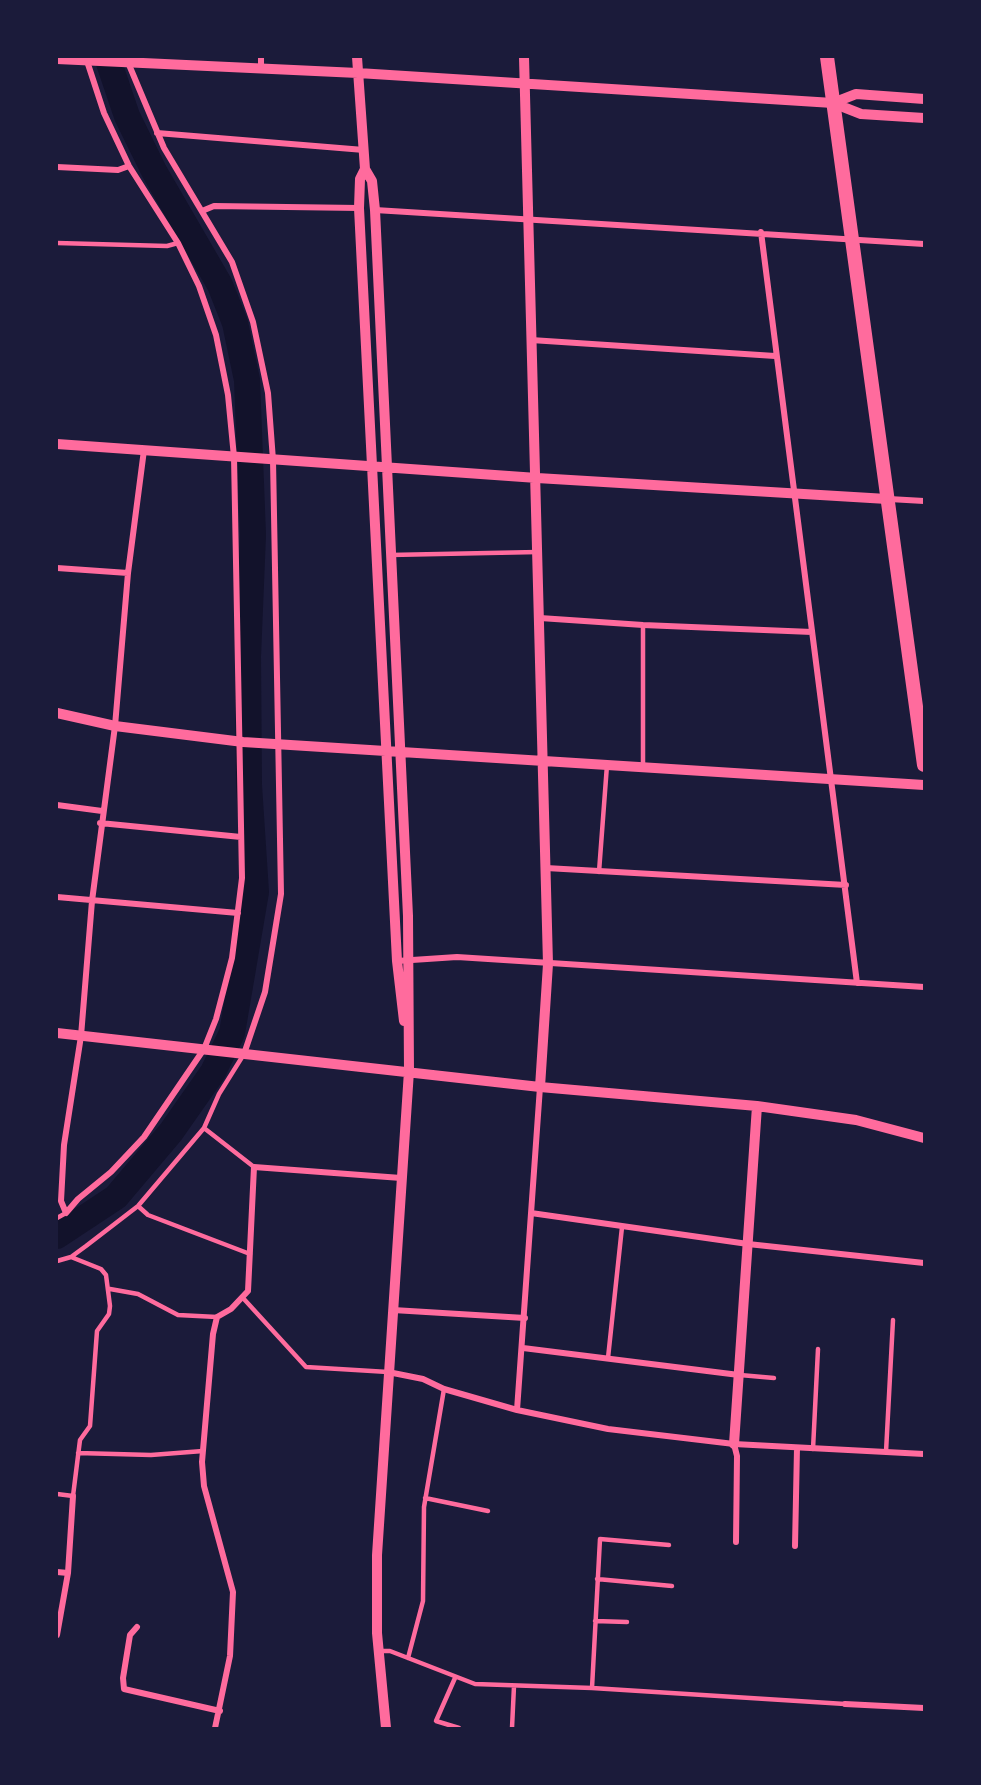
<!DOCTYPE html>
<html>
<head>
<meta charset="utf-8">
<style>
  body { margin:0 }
  #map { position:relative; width:981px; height:1785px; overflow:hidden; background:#1b1b3a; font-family:Quicksand,sans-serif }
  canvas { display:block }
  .frame { position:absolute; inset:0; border:58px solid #1b1b3a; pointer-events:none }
</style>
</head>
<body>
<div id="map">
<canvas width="981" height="1785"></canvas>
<div class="frame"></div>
</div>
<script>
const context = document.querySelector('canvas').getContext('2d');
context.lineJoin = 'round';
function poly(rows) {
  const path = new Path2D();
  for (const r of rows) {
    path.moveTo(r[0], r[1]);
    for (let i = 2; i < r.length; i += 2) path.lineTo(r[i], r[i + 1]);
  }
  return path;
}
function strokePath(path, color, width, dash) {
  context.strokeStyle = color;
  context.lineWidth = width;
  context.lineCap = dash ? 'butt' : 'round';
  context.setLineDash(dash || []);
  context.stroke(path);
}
strokePath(poly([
  [57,1236,116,1197,171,1132,213,1072,232,1033,256,892,249,785,248,657,253,535,247,380,235,323,220,285,154,171,127,116,107,57]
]), '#12122b', 26);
strokePath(poly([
  [57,243,167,246,178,243],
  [390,555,538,552],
  [643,625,643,767],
  [599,872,607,765],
  [204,1128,254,1167],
  [138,1206,148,1215,250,1254],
  [57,1218,66,1213],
  [57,1261,71,1257,86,1246,138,1206,204,1128,219,1094,244,1054],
  [110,1289,138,1294,178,1315,217,1317],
  [243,1298,306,1367,388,1372],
  [608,1358,622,1227],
  [740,1375,774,1378],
  [813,1449,818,1349],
  [886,1452,893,1320],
  [78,1453,151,1455,203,1451],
  [57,1494,73,1496,80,1440,90,1426,97,1331,109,1314,110,1306,106,1275,101,1269,71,1257],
  [425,1498,488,1511],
  [597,1579,672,1586],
  [595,1621,627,1622],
  [379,1651,390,1651,475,1684,592,1688,845,1704],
  [408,1658,423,1601,424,1507,444,1389],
  [455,1678,436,1721,459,1728],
  [592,1688,600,1539,669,1545],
  [512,1728,514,1686]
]), '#ff6b9d', 4.5);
strokePath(poly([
  [127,60,164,148,232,262,253,322,268,393,273,460,281,894,265,992,244,1054],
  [261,69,261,57],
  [157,133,364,150],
  [57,167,118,170,129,166],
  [375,210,924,244],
  [202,211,214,206,359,208],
  [761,232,857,983],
  [531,340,775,356],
  [889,499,924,501],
  [57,568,128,573],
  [540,618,643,625,812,632],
  [57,805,102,811],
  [100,823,241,837],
  [546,868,846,885],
  [57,897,238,913],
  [397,961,457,957,924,987],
  [66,1213,78,1199,111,1172,144,1137,204,1049,216,1019,232,958,242,878,234,457,228,395,216,335,199,286,178,243,129,166,104,113,86,58],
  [66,1213,61,1201,64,1145,81,1036,92,901,115,726,128,573,144,450],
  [531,1213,748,1244,924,1263],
  [393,1310,525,1318],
  [523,1348,739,1375],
  [388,1372,423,1379,444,1389,517,1410,608,1429,734,1444,924,1454],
  [517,1410,540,1087],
  [734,1444,737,1456,736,1542],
  [795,1546,797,1448],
  [57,1572,68,1573],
  [137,1627,130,1635,123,1678,124,1689,220,1711],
  [57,1635,68,1573,73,1496],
  [845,1704,924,1708],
  [215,1728,230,1656,233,1592,204,1486,202,1462,213,1334,217,1317,231,1309,248,1291,254,1167,401,1178]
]), '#ff6b9d', 6);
strokePath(poly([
  [357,57,365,169,372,181,375,210,408,916,409,1071,377,1555,377,1633,386,1728],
  [524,57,548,964,540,1087],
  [57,59,358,73,833,103,861,114,924,118],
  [833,103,856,94,924,99],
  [365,169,360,179,359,208,397,961,404,1021],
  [57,444,537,478,887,499],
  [57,713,115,726,243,742,924,785],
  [57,1033,540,1087,757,1106,856,1120,924,1138],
  [734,1444,757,1106]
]), '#ff6b9d', 10);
strokePath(poly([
  [827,57,924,765]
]), '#ff6b9d', 14);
</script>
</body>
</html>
